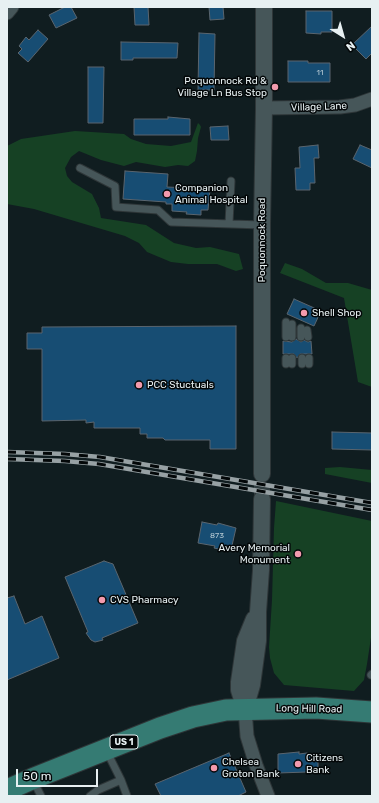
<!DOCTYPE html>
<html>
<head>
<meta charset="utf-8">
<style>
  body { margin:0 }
  #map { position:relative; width:379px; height:803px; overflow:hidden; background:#101d20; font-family:Rubik,sans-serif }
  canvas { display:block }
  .frame { position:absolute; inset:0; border:8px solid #e7f0f2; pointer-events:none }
  .north { position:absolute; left:323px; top:16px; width:40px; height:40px; -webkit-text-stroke:3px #030708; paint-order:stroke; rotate:143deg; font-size:11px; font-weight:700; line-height:16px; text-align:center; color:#e7f0f2 }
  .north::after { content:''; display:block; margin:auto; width:14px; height:18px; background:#e7f0f2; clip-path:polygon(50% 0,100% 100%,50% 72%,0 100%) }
  .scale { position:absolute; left:16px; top:769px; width:82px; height:18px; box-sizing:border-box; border:2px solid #e7f0f2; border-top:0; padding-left:5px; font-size:12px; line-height:14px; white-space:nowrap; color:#e7f0f2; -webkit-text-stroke:3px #030708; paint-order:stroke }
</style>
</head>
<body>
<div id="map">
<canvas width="379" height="803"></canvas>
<div class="frame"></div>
<div class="north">N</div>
<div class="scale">50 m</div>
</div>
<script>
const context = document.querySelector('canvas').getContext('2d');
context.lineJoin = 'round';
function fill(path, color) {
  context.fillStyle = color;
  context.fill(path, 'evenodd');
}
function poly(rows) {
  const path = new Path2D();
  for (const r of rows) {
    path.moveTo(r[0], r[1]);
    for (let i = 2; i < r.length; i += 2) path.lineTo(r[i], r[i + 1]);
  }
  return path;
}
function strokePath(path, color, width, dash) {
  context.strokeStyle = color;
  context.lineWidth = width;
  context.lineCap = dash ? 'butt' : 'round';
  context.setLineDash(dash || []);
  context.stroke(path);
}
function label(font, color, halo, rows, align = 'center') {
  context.font = font + ' Rubik,sans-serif';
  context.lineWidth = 3;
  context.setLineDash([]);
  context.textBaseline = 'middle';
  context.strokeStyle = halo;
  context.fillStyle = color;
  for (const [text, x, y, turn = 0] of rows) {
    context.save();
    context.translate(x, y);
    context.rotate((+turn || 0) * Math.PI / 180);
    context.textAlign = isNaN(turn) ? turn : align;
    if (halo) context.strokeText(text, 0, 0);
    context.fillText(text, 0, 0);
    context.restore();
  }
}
fill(poly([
  [198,123,200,125,201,127,198,138,197,151,195,161,188,166,178,165,165,167,136,162,124,166,101,160,79,151,71,157,65,168,67,176,72,182,92,194,99,208,101,218,146,225,174,243,196,248,210,247,239,254,243,269,236,271,217,264,188,264,171,262,147,252,139,243,125,236,34,209,7,204,7,146,21,139,75,131,124,134,131,139,146,144,171,146,191,142],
  [285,263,302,269,326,283,348,283,372,290,372,387,358,382,344,298,280,273],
  [340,467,372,470,372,483,325,474,325,468],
  [276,501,372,521,372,631,367,664,364,680,354,691,284,685,274,673,270,658,269,647,272,600,274,528]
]), '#164124');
const building = poly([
  [65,7,71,7,77,18,56,28,49,15,65,7],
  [134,7,148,7,149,25,135,25,134,7],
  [209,7,223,7,224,19,210,20,209,7],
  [306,11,332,11,332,32,321,32,321,34,306,33,306,11],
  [372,26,372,53,366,59,352,45,372,26],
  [38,30,48,39,28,62,18,53,22,49,19,46,26,37,29,40,38,30],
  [199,33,215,34,214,90,198,90,199,33],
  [121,42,178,43,177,58,133,58,133,60,121,60,121,42],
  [288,61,308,61,308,63,330,63,330,82,288,82,288,61],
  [88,67,104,67,103,123,88,123,88,67],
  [168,117,190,119,190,135,134,135,134,119,168,119,168,117],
  [228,126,229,140,211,140,210,127,228,126],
  [318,145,319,158,314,158,315,183,310,183,310,190,296,190,295,168,300,168,299,147,318,145],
  [360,145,372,150,372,168,353,159,360,145],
  [125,171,168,174,167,187,210,189,208,210,201,210,201,215,186,214,187,212,172,211,172,204,166,204,166,202,123,199,125,171],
  [294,299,321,311,314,326,287,314,294,299],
  [236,326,236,449,210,449,210,440,165,440,163,438,147,438,147,434,140,434,140,428,94,428,94,422,86,423,86,420,42,421,42,349,27,349,27,333,42,333,42,327,236,326],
  [296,339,301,342,304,340,308,342,311,341,312,354,300,354,297,358,294,354,283,354,283,341,292,342,296,339],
  [332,432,372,433,372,450,332,449,332,432],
  [202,522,217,525,218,523,236,528,231,550,224,548,223,550,214,548,215,546,198,543,202,522],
  [104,561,113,564,138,623,102,638,103,640,95,642,91,640,86,633,88,632,65,577,104,561],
  [14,596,25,624,42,616,59,658,7,680,7,598,14,596],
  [299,752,299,754,307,753,318,760,318,769,308,769,308,772,278,773,278,754,299,752],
  [229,753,246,792,238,796,161,796,155,784,229,753]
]);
fill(building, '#174d73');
strokePath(building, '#5a656e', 1);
strokePath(poly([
  [262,499,262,474]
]), '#303d40', 16, [16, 8]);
const service = poly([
  [80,168,115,186,116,207,158,210,171,222,262,225],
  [229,224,231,181],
  [286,322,286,337],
  [292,324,292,337],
  [301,328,301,337],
  [307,330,308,337],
  [286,358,286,364],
  [302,358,302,364],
  [309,358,309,364],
  [292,364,292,358],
  [371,675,372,674],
  [107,752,121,780,127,796],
  [33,780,41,796],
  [90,796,98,790,121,780]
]);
const minor = poly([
  [7,13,12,7],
  [264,108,340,107,355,105,372,99],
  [245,709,247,736,256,765,268,796]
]);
const tertiary = poly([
  [262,474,262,225,264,108,264,7],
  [245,709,252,685,258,641,258,612,261,570,262,499],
  [245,709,239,690,239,682,245,641,254,619]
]);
const primary = poly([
  [7,790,32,779,160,728,193,717,226,710,316,708,372,712]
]);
strokePath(service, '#2e3638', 9);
strokePath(minor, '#2e3638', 15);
strokePath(tertiary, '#2e3638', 18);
strokePath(primary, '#2e3638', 23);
strokePath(service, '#465659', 7);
strokePath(minor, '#465659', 13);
strokePath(tertiary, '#465659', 16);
strokePath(primary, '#357b73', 21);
const rail = poly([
  [7,452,65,454,100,457,372,503],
  [7,459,65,461,99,464,372,510]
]);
strokePath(rail, '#97a1a4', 4.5);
strokePath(rail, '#030708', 3, [9]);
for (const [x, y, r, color] of [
  [275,87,4,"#f29aad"],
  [167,194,4,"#f29aad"],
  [304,313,4,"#f29aad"],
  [139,385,4,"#f29aad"],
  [298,554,4,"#f29aad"],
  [102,600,4,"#f29aad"],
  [298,764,4,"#f29aad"],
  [214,768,4,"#f29aad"]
]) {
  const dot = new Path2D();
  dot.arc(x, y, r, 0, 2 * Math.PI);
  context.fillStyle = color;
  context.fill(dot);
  strokePath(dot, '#030708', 1.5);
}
label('8px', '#b3c7d2', null, [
  ["11",320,73],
  ["873",217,536]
]);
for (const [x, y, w] of [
  [124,742,28]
]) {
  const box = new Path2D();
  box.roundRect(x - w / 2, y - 7, w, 14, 3);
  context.fillStyle = '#030708';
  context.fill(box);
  strokePath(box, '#e7f0f2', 1);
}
label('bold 9px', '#e7f0f2', null, [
  ["US 1",124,742]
]);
label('10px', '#e7f0f2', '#030708', [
  ["Poquonnock Rd &",267,81,"right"],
  ["Village Ln Bus Stop",267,93,"right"],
  ["Companion",175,188],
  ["Animal Hospital",175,200],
  ["Shell Shop",312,313],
  ["PCC Stuctuals",147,385],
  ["Avery Memorial",290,548,"right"],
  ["Monument",290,560,"right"],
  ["CVS Pharmacy",110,600],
  ["Citizens",306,758],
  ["Bank",306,770],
  ["Chelsea",222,762],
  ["Groton Bank",222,774]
], 'left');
label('10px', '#e7f0f2', '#030708', [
  ["Village Lane",319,107,-2],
  ["Poquonnock Road",262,240,-90],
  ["Long Hill Road",309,709,1]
]);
</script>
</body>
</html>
